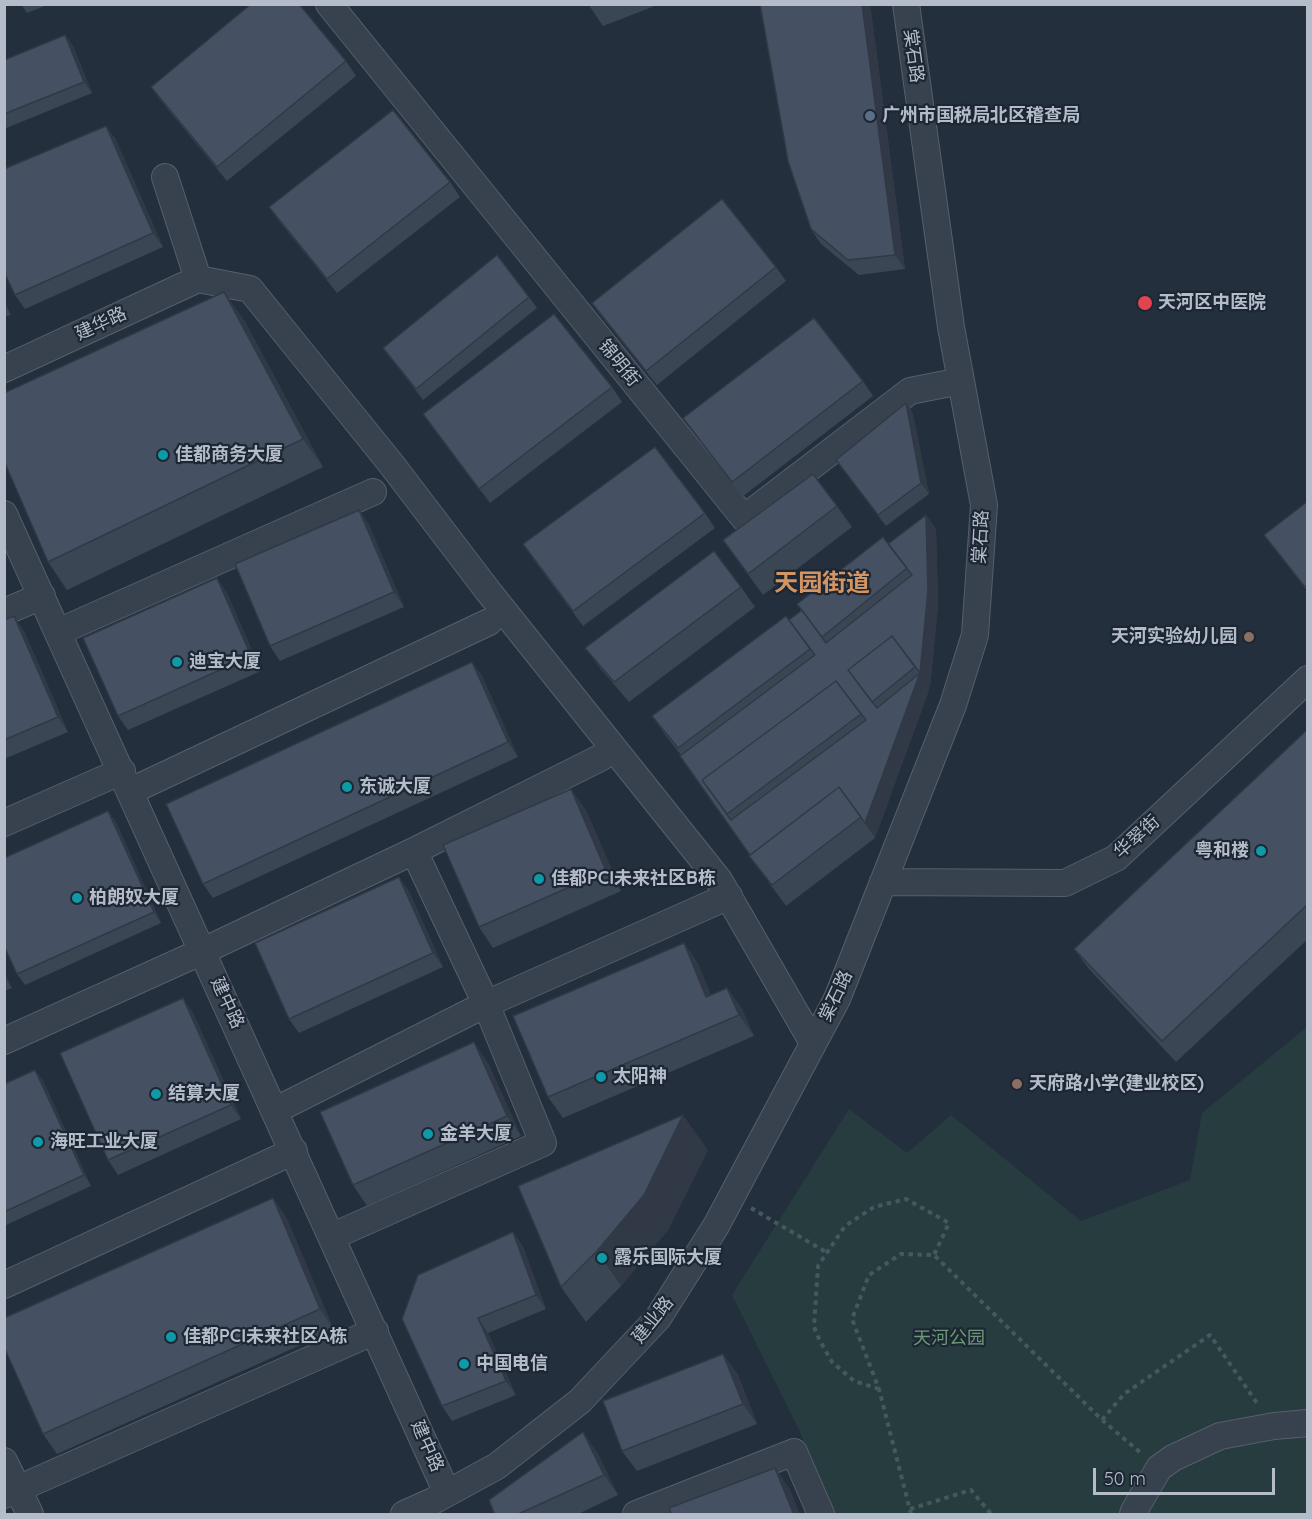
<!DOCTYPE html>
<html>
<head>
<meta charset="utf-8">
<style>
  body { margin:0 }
  #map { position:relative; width:1312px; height:1519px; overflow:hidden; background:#242f3e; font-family:Quicksand,sans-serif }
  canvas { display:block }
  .frame { position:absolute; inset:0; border:6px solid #b4bcc9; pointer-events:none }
  .scale { position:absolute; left:1093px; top:1468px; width:182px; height:27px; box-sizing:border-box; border:3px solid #b4bcc9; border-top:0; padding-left:8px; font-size:18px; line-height:21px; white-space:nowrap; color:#b4bcc9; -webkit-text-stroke:4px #1d2633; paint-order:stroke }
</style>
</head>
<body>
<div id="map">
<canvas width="1312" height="1519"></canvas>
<div class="frame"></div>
<div class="scale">50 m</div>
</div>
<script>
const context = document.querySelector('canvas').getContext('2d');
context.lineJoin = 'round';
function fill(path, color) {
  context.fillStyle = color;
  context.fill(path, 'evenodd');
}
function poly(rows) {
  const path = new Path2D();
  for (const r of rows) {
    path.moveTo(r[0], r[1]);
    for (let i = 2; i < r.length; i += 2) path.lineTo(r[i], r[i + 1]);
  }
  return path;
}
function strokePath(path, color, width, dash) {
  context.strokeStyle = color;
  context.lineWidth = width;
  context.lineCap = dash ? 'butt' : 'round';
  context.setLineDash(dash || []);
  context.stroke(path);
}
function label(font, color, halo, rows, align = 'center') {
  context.font = font + ' Quicksand,"Noto Sans SC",sans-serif';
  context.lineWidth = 4.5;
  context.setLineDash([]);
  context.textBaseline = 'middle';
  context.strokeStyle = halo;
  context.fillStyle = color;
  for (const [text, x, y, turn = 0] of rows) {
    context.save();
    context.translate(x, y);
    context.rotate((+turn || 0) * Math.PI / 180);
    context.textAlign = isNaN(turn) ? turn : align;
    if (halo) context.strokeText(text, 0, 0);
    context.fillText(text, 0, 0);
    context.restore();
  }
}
fill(poly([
  [1307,1027,1307,1514,834,1514,799,1430,732,1295,849,1109,907,1153,951,1115,1081,1221,1190,1180,1202,1113]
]), '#263c3f');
const minor = poly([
  [329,4,744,518,910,391,961,381],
  [165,177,198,279],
  [198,279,250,289,392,465,488,591,719,880,813,1043],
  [4,369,198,279],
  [4,514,447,1493],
  [4,612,42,596],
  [58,632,373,492],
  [131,791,489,622],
  [4,823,122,771],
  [883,882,1065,883,1116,858,1308,679],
  [4,1041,203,951,414,851,602,757],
  [276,1110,486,1004,729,896],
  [333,1236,543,1143,486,1004,414,851],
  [4,1285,294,1151],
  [4,1461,30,1514],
  [4,1495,375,1331],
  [404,1514,433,1501,497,1466,580,1401,658,1318,716,1226,837,999,953,705,975,635,984,505,951,327,906,4],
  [636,1514,794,1452,821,1514],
  [1133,1514,1134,1511,1159,1468,1173,1458,1220,1436,1274,1426,1308,1423]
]);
strokePath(minor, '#565f6c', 28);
strokePath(poly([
  [751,1208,826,1252],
  [879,1389,854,1381,832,1362,820,1341,814,1327,818,1266,845,1226,874,1207,906,1199,949,1223,934,1255],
  [1102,1420,1124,1394,1210,1335,1259,1406],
  [910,1509,971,1490,991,1514],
  [911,1514,879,1389,852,1319,869,1275,901,1254,934,1255,1102,1420,1142,1454]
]), '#44595c', 4, [4.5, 4.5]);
strokePath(minor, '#38414e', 26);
fill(poly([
  [21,4,50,4,27,13],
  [588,4,660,4,603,26],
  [760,4,870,4,905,269,859,275,821,244,811,229],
  [65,35,73,46,92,93,4,129,4,60],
  [346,61,356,76,227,181,161,101,151,87],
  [106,126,116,140,163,247,25,309,15,295],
  [450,182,460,197,337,293,279,221,269,207],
  [776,267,786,281,657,385,602,317,592,303],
  [529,297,537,308,423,400,383,348],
  [4,300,11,315,4,317],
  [244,320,323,467,67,590,48,562],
  [863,381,873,396,742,497,683,418],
  [612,387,622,402,490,503,423,414],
  [906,403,913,414,929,494,886,526,836,460],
  [1308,501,1308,592,1264,535],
  [837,506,852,527,763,595,723,540],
  [359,510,369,525,404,607,280,661,270,646],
  [705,513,715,528,583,626,533,559],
  [926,515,936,529,938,605,930,687,875,838,786,906,764,876,749,856,750,855,681,755,666,736,652,716,789,620],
  [741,587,755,607,629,702,600,668,585,648],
  [227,593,261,671,128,730,118,716],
  [4,620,24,631,68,732,4,759],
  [472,662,482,676,518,757,213,898,203,884],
  [1308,729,1308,939,1176,1062,1089,969,1074,949],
  [586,810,621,891,493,948,479,927],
  [108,811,116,822,161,923,25,985,17,974],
  [409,891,443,967,299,1033,289,1019],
  [684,943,698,964,711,995,727,988,742,1009,754,1036,563,1118,548,1097],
  [4,971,12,988,4,991],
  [193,1013,241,1119,118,1175,108,1160],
  [488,1063,521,1136,367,1206,353,1185],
  [35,1070,43,1081,91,1186,4,1226,4,1084],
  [708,1150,668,1230,621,1286,586,1322,561,1287,518,1186],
  [273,1198,287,1219,334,1330,57,1454,43,1434],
  [513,1232,523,1247,546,1309,488,1333,516,1395,452,1421,442,1406],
  [723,1354,738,1375,757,1424,637,1471,622,1451],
  [597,1452,618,1495,576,1515,495,1515]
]), '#3b4654');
fill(poly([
  [862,4,870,4,905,269,895,255],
  [65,35,73,46,92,93,84,82],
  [106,126,116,140,163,247,153,233],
  [224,292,244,320,323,467,303,439],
  [4,300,11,315,4,305],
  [906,403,913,414,929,494,921,483],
  [359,510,369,525,404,607,394,592],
  [926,515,936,529,938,605,930,687,920,673],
  [217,578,227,593,261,671,251,656],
  [14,616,24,631,68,732,58,717],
  [472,662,482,676,518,757,508,742],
  [920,673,930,687,875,838,865,823],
  [571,789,586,810,621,891,606,871],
  [108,811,116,822,161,923,154,912],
  [399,877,409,891,443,967,433,953],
  [684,943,698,964,720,1017,706,997],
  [4,971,12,988,4,977],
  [727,988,742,1009,754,1036,739,1015],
  [183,998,193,1013,241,1119,231,1105],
  [474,1042,488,1063,521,1136,507,1116],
  [35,1070,43,1081,91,1186,84,1175],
  [683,1115,708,1150,668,1230,621,1286,597,1251],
  [273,1198,287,1219,334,1330,320,1309],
  [513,1232,523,1247,546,1309,536,1295],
  [478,1318,488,1333,516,1395,506,1381],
  [723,1354,738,1375,757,1424,743,1404],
  [583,1432,597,1452,618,1495,604,1475],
  [775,1468,790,1489,800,1515,794,1515]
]), '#303945');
const building = poly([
  [251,4,299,4,346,61,217,167,151,87,251,4],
  [760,4,862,4,895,255,848,260,811,229,788,161,760,4],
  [65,35,84,82,4,114,4,60,65,35],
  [393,110,450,182,327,279,269,207,393,110],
  [106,126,153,233,15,295,4,272,4,169,106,126],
  [722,199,776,267,646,371,592,303,722,199],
  [497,255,529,297,416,389,383,348,497,255],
  [224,292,303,439,48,562,4,461,4,393,224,292],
  [554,314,612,387,479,489,423,414,554,314],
  [814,318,863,381,732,482,683,418,814,318],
  [906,403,921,483,878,515,836,460,906,403],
  [655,447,705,513,573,611,523,544,655,447],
  [813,474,837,506,748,574,723,540,813,474],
  [1308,501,1308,585,1305,587,1264,535,1308,501],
  [359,510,394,592,270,646,235,564,359,510],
  [926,515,928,591,920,673,892,636,848,670,877,708,920,673,865,823,839,787,750,855,680,756,815,655,789,620,802,610,826,643,912,575,888,544,926,515],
  [836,681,866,720,731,820,702,780,836,681],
  [883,537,907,568,822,637,797,604,883,537],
  [714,551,741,587,614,682,585,648,714,551],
  [217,578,251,656,118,716,83,638,217,578],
  [14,616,58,717,4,740,4,620,14,616],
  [786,616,810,649,678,748,652,716,786,616],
  [892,636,915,667,872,702,848,670,892,636],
  [472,662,508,742,203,884,166,804,472,662],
  [836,681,861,714,727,814,702,780,836,681],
  [1308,729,1308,904,1162,1041,1074,949,1308,729],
  [839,787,861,817,772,885,749,856,839,787],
  [571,789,606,871,479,927,443,845,571,789],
  [108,811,154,912,17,974,4,946,4,858,108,811],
  [399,877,433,953,289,1019,255,943,399,877],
  [684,943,706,997,727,988,739,1015,548,1097,513,1016,684,943],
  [183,998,231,1105,108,1160,60,1053,183,998],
  [474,1042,507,1116,353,1185,320,1112,474,1042],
  [35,1070,84,1175,4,1212,4,1084,35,1070],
  [683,1115,644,1195,597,1251,561,1287,518,1186,683,1115],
  [273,1198,320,1309,43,1434,4,1347,4,1318,273,1198],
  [513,1232,536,1295,478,1318,506,1381,442,1406,402,1319,418,1275,513,1232],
  [723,1354,743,1404,622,1451,603,1401,723,1354],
  [583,1432,604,1475,516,1515,495,1515,489,1500,583,1432],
  [775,1468,794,1515,672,1515,669,1508,775,1468]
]);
fill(building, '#455162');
strokePath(building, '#303945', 1.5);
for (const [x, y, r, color] of [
  [870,116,6,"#5c6f8a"],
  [1145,303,8,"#e0444e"],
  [163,455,6,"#0f9aa8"],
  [1249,637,6,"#8d6e63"],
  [177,662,6,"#0f9aa8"],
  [347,787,6,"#0f9aa8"],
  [1261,851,6,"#0f9aa8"],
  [539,879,6,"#0f9aa8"],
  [77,898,6,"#0f9aa8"],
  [601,1077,6,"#0f9aa8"],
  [1017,1084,6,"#8d6e63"],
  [156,1094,6,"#0f9aa8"],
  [428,1134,6,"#0f9aa8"],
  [38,1142,6,"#0f9aa8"],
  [602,1258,6,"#0f9aa8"],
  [171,1337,6,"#0f9aa8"],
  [464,1364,6,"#0f9aa8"]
]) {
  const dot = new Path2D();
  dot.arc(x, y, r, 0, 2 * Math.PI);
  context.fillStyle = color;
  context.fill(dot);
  strokePath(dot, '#1d2633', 2);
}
label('18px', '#b4bcc9', '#1d2633', [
  ["棠石路",913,56,82],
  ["建华路",101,324,-25],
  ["锦明街",619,363,51],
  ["棠石路",981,537,-87],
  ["华翠街",1137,837,-42],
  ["棠石路",836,996,-65],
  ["建中路",227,1003,65],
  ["建业路",653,1320,-51],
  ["建中路",427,1446,66]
]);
label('bold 18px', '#b4bcc9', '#1d2633', [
  ["广州市国税局北区稽查局",882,116],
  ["天河区中医院",1158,303],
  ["佳都商务大厦",175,455],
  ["天河实验幼儿园",1237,637,"right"],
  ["迪宝大厦",189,662],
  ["东诚大厦",359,787],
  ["粤和楼",1249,851,"right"],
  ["佳都PCI未来社区B栋",551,879],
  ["柏朗奴大厦",89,898],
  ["太阳神",613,1077],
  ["天府路小学(建业校区)",1029,1084],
  ["结算大厦",168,1094],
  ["金羊大厦",440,1134],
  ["海旺工业大厦",50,1142],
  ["露乐国际大厦",614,1258],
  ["佳都PCI未来社区A栋",183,1337],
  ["中国电信",476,1364]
], 'left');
label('18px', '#6b9a76', '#1d2633', [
  ["天河公园",949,1339]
]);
label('bold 24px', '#d59563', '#1d2633', [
  ["天园街道",822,584]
]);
</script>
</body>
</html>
